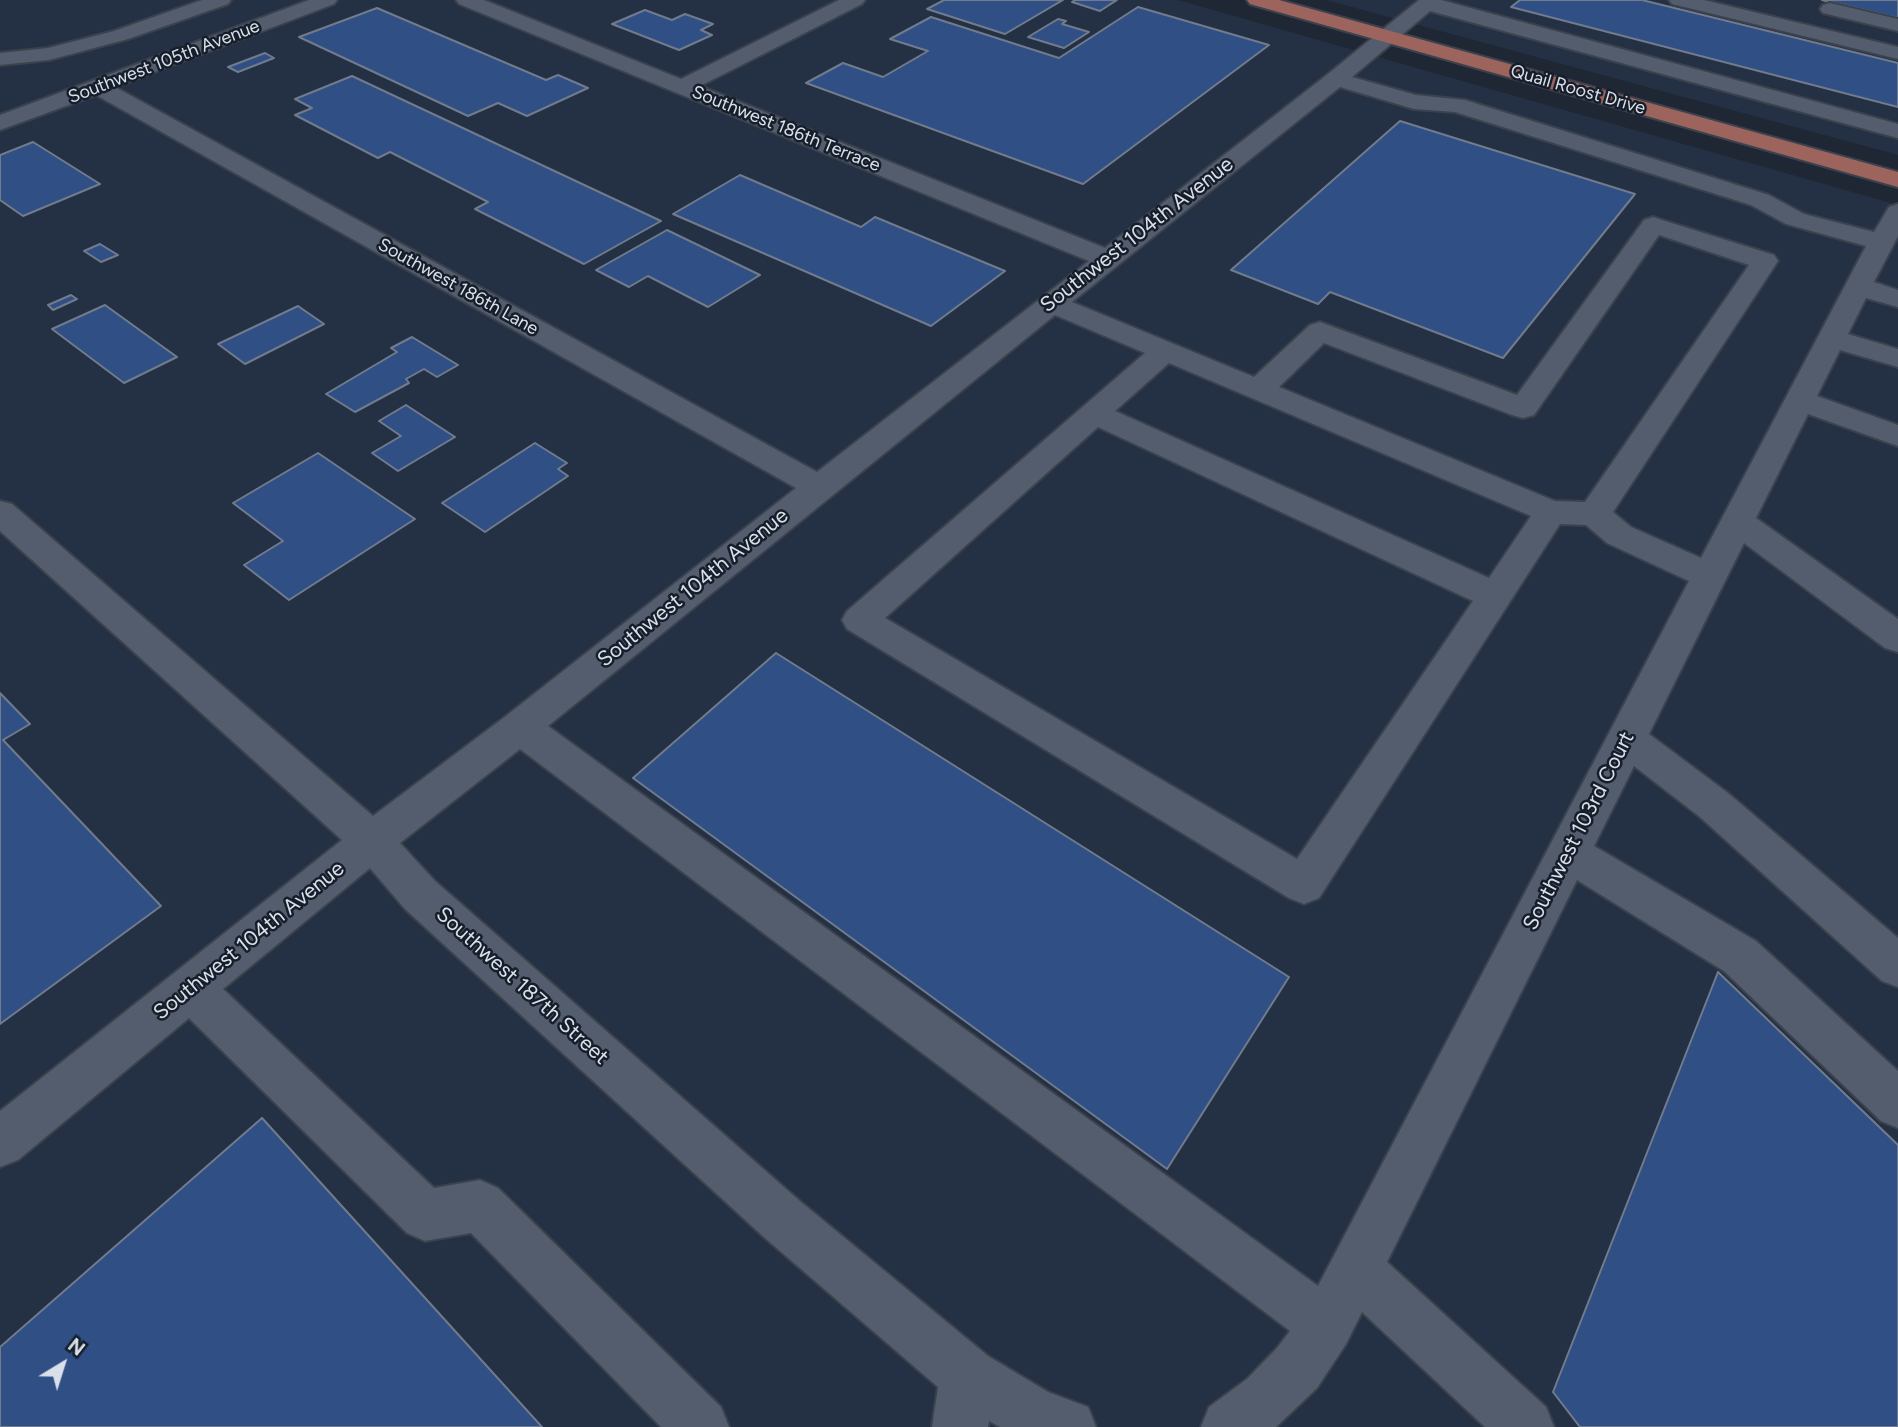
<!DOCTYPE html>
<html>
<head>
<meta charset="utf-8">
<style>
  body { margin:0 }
  #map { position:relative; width:1898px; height:1427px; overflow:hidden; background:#1f2735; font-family:Figtree,sans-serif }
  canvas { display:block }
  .north { position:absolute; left:28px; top:1329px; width:70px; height:70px; -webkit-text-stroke:5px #161e2b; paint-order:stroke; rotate:38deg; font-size:19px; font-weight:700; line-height:28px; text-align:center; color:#dae0e9 }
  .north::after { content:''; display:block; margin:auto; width:24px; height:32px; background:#dae0e9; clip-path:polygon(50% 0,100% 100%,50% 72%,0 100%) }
</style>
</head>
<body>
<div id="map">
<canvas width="1898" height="1427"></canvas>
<div class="north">N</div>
</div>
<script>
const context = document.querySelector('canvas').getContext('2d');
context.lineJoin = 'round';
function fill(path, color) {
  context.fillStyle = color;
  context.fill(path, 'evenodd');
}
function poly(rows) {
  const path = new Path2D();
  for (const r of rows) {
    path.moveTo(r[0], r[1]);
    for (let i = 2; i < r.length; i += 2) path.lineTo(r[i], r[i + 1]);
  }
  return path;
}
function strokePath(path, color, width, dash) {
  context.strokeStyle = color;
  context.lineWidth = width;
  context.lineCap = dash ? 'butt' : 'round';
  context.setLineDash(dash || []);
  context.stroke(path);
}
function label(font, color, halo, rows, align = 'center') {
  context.font = font + ' Figtree,sans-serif';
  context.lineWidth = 5;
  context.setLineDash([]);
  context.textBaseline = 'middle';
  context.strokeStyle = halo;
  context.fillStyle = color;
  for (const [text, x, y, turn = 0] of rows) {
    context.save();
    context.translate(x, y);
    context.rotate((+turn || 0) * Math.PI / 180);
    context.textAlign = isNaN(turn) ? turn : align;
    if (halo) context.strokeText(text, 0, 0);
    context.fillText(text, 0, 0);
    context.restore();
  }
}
fill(poly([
  [0,0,1178,0,1898,205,1898,1427,0,1427],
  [1326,0,1898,0,1898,155]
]), '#243043');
const building = poly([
  [944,0,1063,0,1005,34,927,9,944,0],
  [1075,0,1117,0,1100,11,1072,2,1075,0],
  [1520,0,1642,0,1898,63,1898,107,1511,7,1520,0],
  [1822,0,1898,0,1898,18,1822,0],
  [1138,7,1269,45,1083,184,806,83,843,63,883,77,928,51,890,39,931,17,1059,58,1138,7],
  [377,8,546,80,558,75,588,88,527,116,498,103,468,116,299,37,377,8],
  [645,10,672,20,685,14,713,24,701,30,712,35,679,50,612,24,645,10],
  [1058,19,1066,21,1062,24,1089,32,1064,48,1028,37,1058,19],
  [265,53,274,58,238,72,228,67,265,53],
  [352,76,661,221,584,264,475,209,488,202,390,152,378,158,295,115,312,108,295,99,352,76],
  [1400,121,1635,194,1503,358,1330,292,1318,304,1231,270,1400,121],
  [33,142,100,184,23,216,0,200,0,155,33,142],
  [740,175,861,227,875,217,1005,271,931,326,673,214,740,175],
  [667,230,760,275,708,307,648,276,629,287,596,270,667,230],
  [100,244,118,255,101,262,84,251,100,244],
  [71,295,77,299,53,310,48,305,71,295],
  [105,305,177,357,124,383,52,329,105,305],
  [298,306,324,324,245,364,218,344,298,306],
  [412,337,458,365,437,377,424,369,406,379,409,383,355,412,326,394,397,352,391,348,412,337],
  [406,405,455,437,398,471,372,453,401,436,379,421,406,405],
  [535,443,567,463,558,469,568,476,485,532,442,503,535,443],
  [318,453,415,519,289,600,244,565,283,541,233,503,318,453],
  [776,653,1289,977,1167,1169,633,778,776,653],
  [0,693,30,724,3,740,161,906,0,1024,0,693],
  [1718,972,1898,1145,1898,1427,1580,1427,1553,1392,1718,972],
  [262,1118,542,1427,0,1427,0,1347,262,1118]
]);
fill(building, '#2f4f85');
strokePath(building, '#717b8c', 2);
const minor = poly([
  [202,0,231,0,228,4,128,39,49,60,0,65,0,53,48,48,114,31,202,0],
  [309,0,337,0,334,4,115,87,817,472,1089,261,459,4,456,0,484,0,681,79,839,0,865,0,862,4,700,86,1105,248,1328,74,1419,0,1441,0,1898,124,1898,138,1430,11,1352,77,1416,95,1465,100,1769,195,1804,214,1874,232,1889,207,1898,204,1898,236,1874,282,1898,290,1898,307,1866,298,1848,334,1898,349,1898,367,1840,350,1817,396,1898,425,1898,446,1808,414,1756,518,1898,619,1898,652,1885,648,1744,543,1649,734,1728,793,1898,938,1898,987,1882,981,1700,817,1634,766,1594,846,1756,941,1898,1071,1898,1128,1881,1121,1724,971,1577,880,1387,1262,1546,1407,1554,1427,1485,1427,1362,1312,1346,1344,1317,1388,1276,1427,1201,1427,1209,1407,1247,1379,1277,1348,1290,1331,520,749,400,843,435,881,801,1202,988,1356,1048,1392,1088,1407,1096,1427,1000,1427,989,1421,988,1427,932,1427,938,1387,765,1238,405,909,370,868,223,989,434,1188,480,1180,498,1188,721,1407,729,1427,661,1427,471,1233,425,1241,407,1233,189,1018,18,1160,0,1167,0,1111,342,840,0,531,0,501,12,504,373,816,506,716,796,488,96,95,0,130,0,115,309,0],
  [1340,87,1414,109,1455,112,1751,205,1786,224,1866,246,1701,558,1631,527,1613,512,1778,261,1774,255,1662,220,1653,217,1644,220,1517,395,1320,322,1310,325,1254,377,1072,302,1340,87],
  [1659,235,1749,265,1585,502,1555,501,1279,387,1324,343,1512,415,1523,418,1534,415,1659,235],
  [1055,315,1145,353,847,611,842,620,847,629,1289,898,1304,904,1319,898,1560,524,1586,525,1607,543,1689,581,1318,1286,548,726,1055,315],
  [1169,363,1531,516,1489,578,1115,411,1169,363],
  [1098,427,1473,601,1297,859,885,618,1098,427],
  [1669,0,1704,0,1898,47,1898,59,1672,4,1669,0],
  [1830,3,1898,19,1898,31,1823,13,1820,9,1823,5,1830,3]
]);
const major = poly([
  [1247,0,1279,0,1898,172,1898,187,1250,4,1247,0]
]);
strokePath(minor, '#3b424d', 4);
strokePath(major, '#3b424d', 4);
fill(minor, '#545d6d');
fill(major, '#9c645c');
label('18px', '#dae0e9', '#161e2b', [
  ["Southwest 105th Avenue",164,62,-21],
  ["Quail Roost Drive",1578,90,16],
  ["Southwest 186th Terrace",786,129,22],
  ["Southwest 186th Lane",458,287,29]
]);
label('21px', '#dae0e9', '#161e2b', [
  ["Southwest 104th Avenue",1137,235,-38],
  ["Southwest 104th Avenue",693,588,-39],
  ["Southwest 103rd Court",1579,831,-63],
  ["Southwest 104th Avenue",249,941,-39],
  ["Southwest 187th Street",522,986,42]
]);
</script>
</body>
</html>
